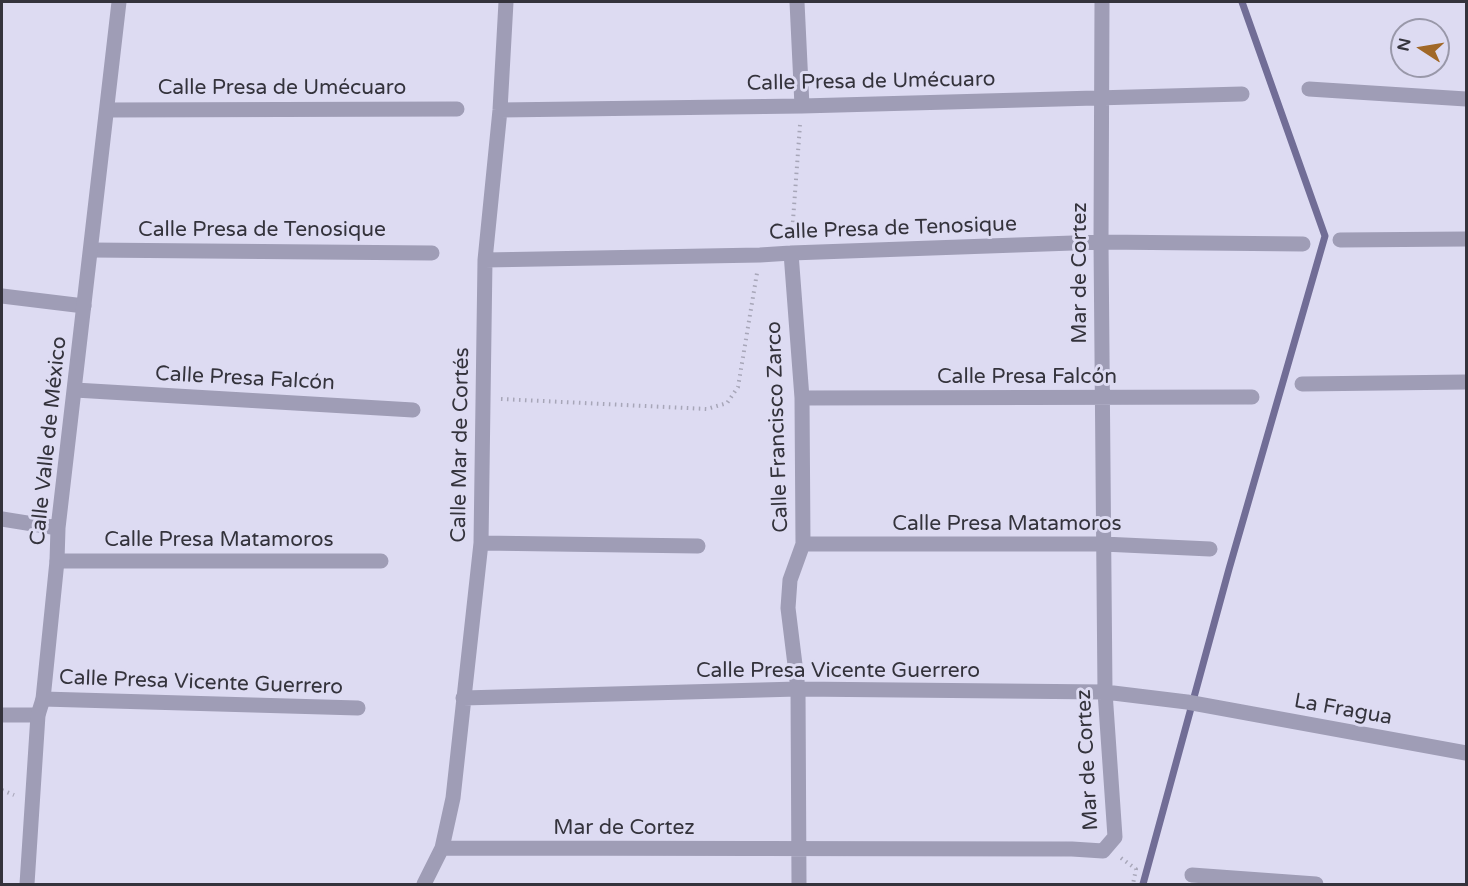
<!DOCTYPE html>
<html>
<head>
<meta charset="utf-8">
<style>
  body { margin:0 }
  #map { position:relative; width:1468px; height:886px; overflow:hidden; background:#dddbf2; font-family:"Varela Round",sans-serif }
  canvas { display:block }
  .frame { position:absolute; inset:0; border:3px solid #34333c; pointer-events:none }
  .north { position:absolute; left:1390px; top:18px; width:60px; height:60px; box-sizing:border-box; background:#dddbf2; border:2px solid #9998a9; border-radius:50%; rotate:282deg; font-size:16px; font-weight:700; line-height:24px; text-align:center; color:#34333c }
  .north::after { content:''; display:block; margin:auto; width:21px; height:27px; background:#a16827; clip-path:polygon(50% 0,100% 100%,50% 72%,0 100%) }
</style>
</head>
<body>
<div id="map">
<canvas width="1468" height="886"></canvas>
<div class="frame"></div>
<div class="north">N</div>
</div>
<script>
const context = document.querySelector('canvas').getContext('2d');
context.lineJoin = 'round';
function poly(rows) {
  const path = new Path2D();
  for (const r of rows) {
    path.moveTo(r[0], r[1]);
    for (let i = 2; i < r.length; i += 2) path.lineTo(r[i], r[i + 1]);
  }
  return path;
}
function strokePath(path, color, width, dash) {
  context.strokeStyle = color;
  context.lineWidth = width;
  context.lineCap = dash ? 'butt' : 'round';
  context.setLineDash(dash || []);
  context.stroke(path);
}
function label(font, color, halo, rows, align = 'center') {
  context.font = font + ' "Varela Round",sans-serif';
  context.lineWidth = 6;
  context.setLineDash([]);
  context.textBaseline = 'middle';
  context.strokeStyle = halo;
  context.fillStyle = color;
  for (const [text, x, y, turn = 0] of rows) {
    context.save();
    context.translate(x, y);
    context.rotate((+turn || 0) * Math.PI / 180);
    context.textAlign = isNaN(turn) ? turn : align;
    if (halo) context.strokeText(text, 0, 0);
    context.fillText(text, 0, 0);
    context.restore();
  }
}
strokePath(poly([
  [1143,884,1229,569,1325,236,1242,2]
]), '#716d96', 7);
strokePath(poly([
  [792,234,800,125],
  [501,399,707,409,727,403,738,387,757,273],
  [2,790,14,795],
  [1121,858,1136,869,1133,884]
]), '#a7a6b8', 4, [1.5, 4.5]);
strokePath(poly([
  [797,2,802,106],
  [1309,89,1466,99],
  [107,110,457,109],
  [500,110,802,106,1242,94],
  [1340,240,1466,239],
  [91,250,432,253],
  [791,253,802,398,803,544,790,580,788,608,798,689,799,884],
  [485,260,760,255,791,253,1101,242,1303,244],
  [2,296,84,306],
  [1302,384,1466,382],
  [75,390,413,410],
  [802,398,1252,397],
  [481,543,698,546],
  [803,544,1103,544,1210,549],
  [57,561,381,561],
  [463,698,798,689,1105,692,1187,702,1466,753],
  [43,699,358,708],
  [2,715,38,715],
  [442,848,1072,849,1103,851,1115,837,1105,692,1101,242,1102,2],
  [1192,875,1316,884],
  [424,884,442,848,453,798,481,543,485,260,500,110,506,2]
]), '#9f9db6', 15);
strokePath(poly([
  [2,519,58,528],
  [27,884,38,715,43,699,57,561,58,528,119,2]
]), '#9f9db6', 15);
label('21px', '#34333c', '#dddbf2', [
  ["Calle Presa de Umécuaro",871,82,-1],
  ["Calle Presa de Umécuaro",282,88],
  ["Calle Presa de Tenosique",893,229,-2],
  ["Calle Presa de Tenosique",262,230],
  ["Mar de Cortez",1080,273,-90],
  ["Calle Presa Falcón",1027,377],
  ["Calle Presa Falcón",245,379,3],
  ["Calle Francisco Zarco",778,427,-92],
  ["Calle Valle de México",49,441,-84],
  ["Calle Mar de Cortés",461,445,-89],
  ["Calle Presa Matamoros",1007,524],
  ["Calle Presa Matamoros",219,540],
  ["Calle Presa Vicente Guerrero",838,671],
  ["Calle Presa Vicente Guerrero",201,683,2],
  ["La Fragua",1343,710,10],
  ["Mar de Cortez",1088,760,-93],
  ["Mar de Cortez",624,828]
]);
</script>
</body>
</html>
